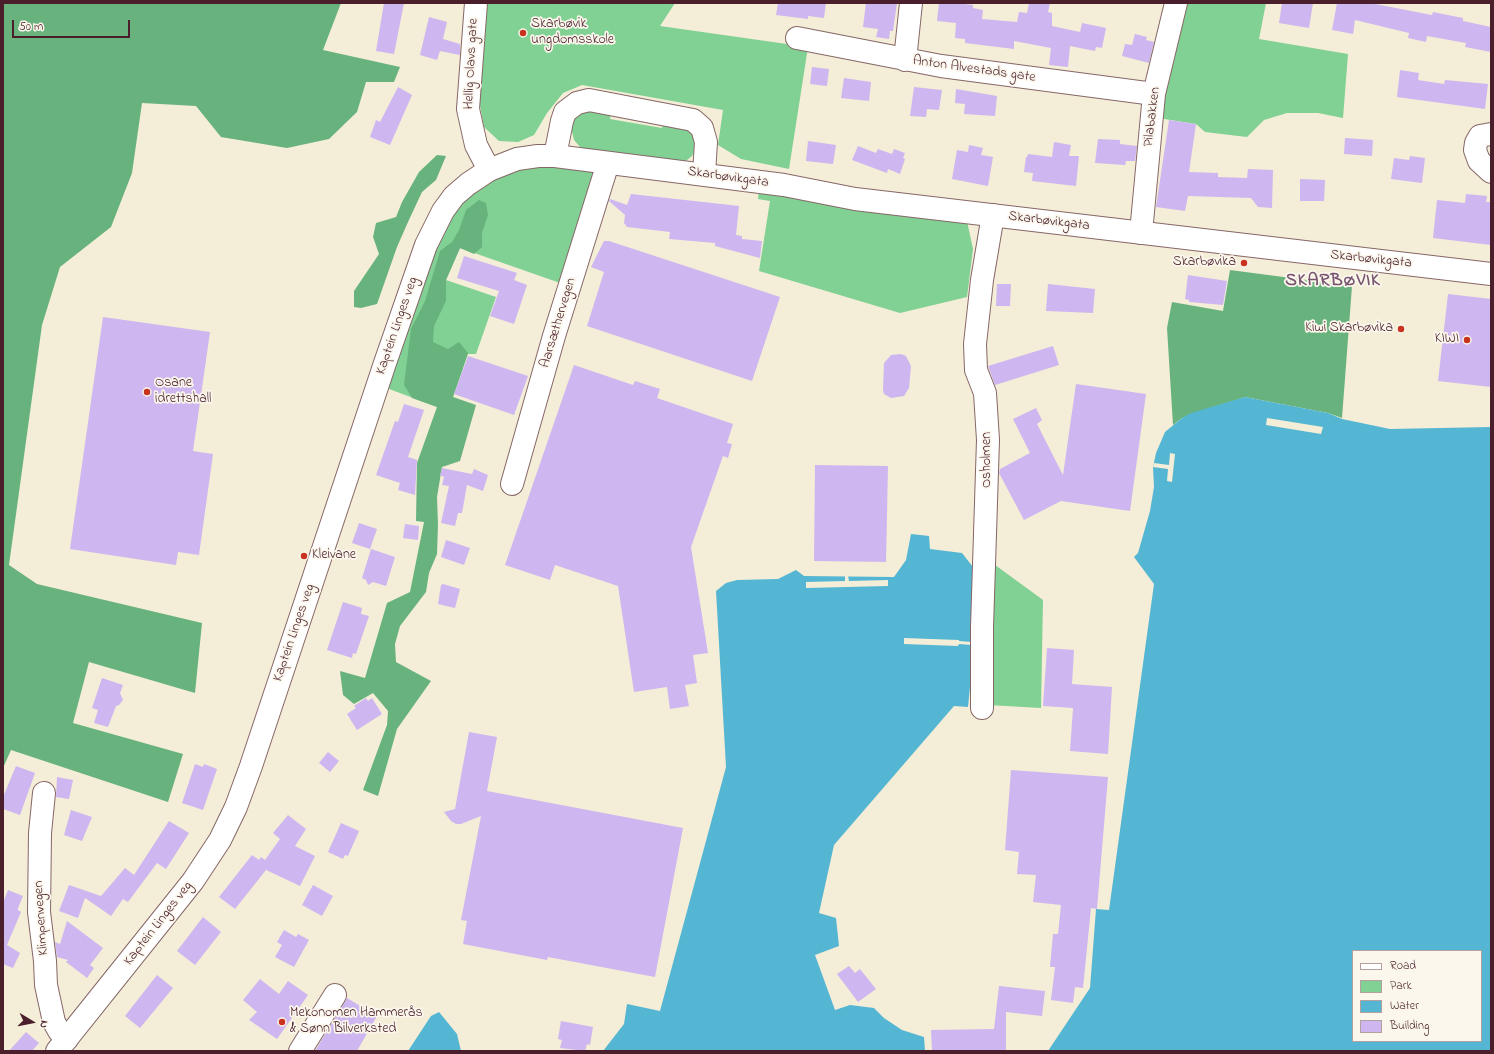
<!DOCTYPE html>
<html>
<head>
<meta charset="utf-8">
<style>
  body { margin:0 }
  #map { position:relative; width:1494px; height:1054px; overflow:hidden; background:#f4edd7; font-family:"Indie Flower",sans-serif }
  canvas { display:block }
  .frame { position:absolute; inset:0; border:4px solid #4a1f2b; pointer-events:none }
  .legend { position:absolute; left:1352px; top:950px; width:130px; height:92px; box-sizing:border-box; background:#fbf7ec; border:1px solid #b4a19f; margin:0; padding:5px 7px; list-style:none; font-size:12px; color:#4a1f2b }
  .legend li { display:flex; align-items:center; gap:8px; height:20px }
  .legend b { width:20px; border:1px solid #b4a19f }
  .north { position:absolute; left:12px; top:1002px; width:40px; height:40px; -webkit-text-stroke:3px #fbf7ec; paint-order:stroke; rotate:100deg; font-size:11px; font-weight:700; line-height:16px; text-align:center; color:#4a1f2b }
  .north::after { content:''; display:block; margin:auto; width:14px; height:18px; background:#4a1f2b; clip-path:polygon(50% 0,100% 100%,50% 72%,0 100%) }
  .scale { position:absolute; left:12px; top:20px; width:118px; height:18px; box-sizing:border-box; border:2px solid #4a1f2b; border-top:0; padding-left:5px; font-size:12px; line-height:14px; white-space:nowrap; color:#4a1f2b; -webkit-text-stroke:3px #fbf7ec; paint-order:stroke }
</style>
</head>
<body>
<div id="map">
<canvas width="1494" height="1054"></canvas>
<div class="frame"></div>
<ul class="legend">
<li><b style="height:5px;background:#fff"></b>Road</li>
<li><b style="height:11px;background:#80d193"></b>Park</li>
<li><b style="height:11px;background:#54b6d3"></b>Water</li>
<li><b style="height:11px;background:#ceb7f0"></b>Building</li>
</ul>
<div class="north">N</div>
<div class="scale">50 m</div>
</div>
<script>
const context = document.querySelector('canvas').getContext('2d');
context.lineJoin = 'round';
function fill(path, color) {
  context.fillStyle = color;
  context.fill(path, 'evenodd');
}
function poly(rows) {
  const path = new Path2D();
  for (const r of rows) {
    path.moveTo(r[0], r[1]);
    for (let i = 2; i < r.length; i += 2) path.lineTo(r[i], r[i + 1]);
  }
  return path;
}
function strokePath(path, color, width, dash) {
  context.strokeStyle = color;
  context.lineWidth = width;
  context.lineCap = dash ? 'butt' : 'round';
  context.setLineDash(dash || []);
  context.stroke(path);
}
function label(font, color, halo, rows, align = 'center') {
  context.font = font + ' "Indie Flower",sans-serif';
  context.lineWidth = 3.5;
  context.setLineDash([]);
  context.textBaseline = 'middle';
  context.strokeStyle = halo;
  context.fillStyle = color;
  for (const [text, x, y, turn = 0] of rows) {
    context.save();
    context.translate(x, y);
    context.rotate((+turn || 0) * Math.PI / 180);
    context.textAlign = isNaN(turn) ? turn : align;
    if (halo) context.strokeText(text, 0, 0);
    context.fillText(text, 0, 0);
    context.restore();
  }
}
fill(poly([
  [487,3,675,3,660,26,808,47,789,169,741,159,718,145,723,110,582,85,563,93,547,113,534,135,518,142,499,141,484,127,479,100],
  [1184,3,1266,3,1259,39,1348,54,1343,118,1318,113,1287,113,1264,120,1247,137,1205,132,1196,124,1158,118],
  [577,109,612,110,610,119,662,128,664,120,692,128,698,144,692,156,681,165,581,148,574,140,571,127],
  [552,162,598,169,563,284,460,248,446,280,496,297,476,354,468,354,453,397,437,407,384,387,448,214,492,177,518,167],
  [759,189,967,221,973,249,967,297,900,313,759,271,770,201,758,199],
  [991,562,1043,600,1041,708,988,705]
]), '#80d193');
fill(poly([
  [3,3,341,3,323,50,400,67,394,82,366,82,357,112,329,139,287,148,221,137,196,106,142,103,132,173,111,227,60,267,42,325,9,565,37,584,202,623,195,693,89,662,73,723,183,754,168,802,11,750,3,768],
  [437,155,446,156,436,180,422,192,408,222,397,247,377,304,361,308,354,307,354,291,379,254,373,237,376,223,396,217,402,202,419,172],
  [479,200,486,203,488,215,482,233,482,247,474,254,460,248,446,280,446,301,434,326,433,342,448,349,459,342,468,353,453,397,476,405,460,461,442,467,437,497,438,525,437,554,429,573,426,592,400,626,395,644,396,662,431,681,397,729,378,796,363,790,387,725,388,711,373,693,354,704,343,695,340,671,365,678,387,603,410,592,424,522,416,521,417,463,437,407,412,398,404,385,411,329,425,301,440,251,452,242,459,230,466,210],
  [1230,270,1352,286,1342,418,1328,413,1245,397,1182,418,1173,425,1167,328,1172,302,1223,311]
]), '#68b37d');
fill(poly([
  [1245,397,1328,413,1342,419,1390,429,1491,427,1491,1051,1048,1051,1090,988,1096,909,1109,910,1154,584,1134,557,1138,553,1150,511,1154,487,1153,467,1156,453,1165,432,1182,418,1191,413],
  [1353,951,1481,951,1481,1041,1353,1041],
  [911,534,929,536,930,549,962,553,973,567,971,677,968,707,954,706,834,845,819,913,836,918,839,946,815,955,835,1010,850,1005,874,1008,884,1018,902,1030,924,1037,925,1051,603,1051,624,1024,627,1004,660,1011,726,767,716,591,726,583,737,580,778,579,796,570,804,576,894,577,906,560],
  [439,1012,457,1034,461,1051,408,1051,431,1016]
]), '#54b6d3');
fill(poly([
  [1267,418,1323,427,1321,434,1266,425],
  [1170,453,1175,454,1172,482,1167,481,1168,469,1153,467,1154,463,1169,465],
  [845,576,848,576,849,581,888,580,888,586,806,588,806,582,845,581],
  [904,638,959,640,959,641,971,642,972,645,959,644,958,646,904,644]
]), '#f4edd7');
fill(poly([
  [384,3,404,3,394,54,376,51],
  [778,3,826,3,824,18,808,16,808,19,776,15],
  [866,3,897,3,893,31,890,31,889,39,876,37,878,29,863,27],
  [939,3,964,3,964,4,973,5,973,8,983,10,982,19,1017,22,1019,12,1027,13,1029,3,1050,3,1048,12,1052,13,1052,26,1080,32,1082,23,1106,28,1102,48,1096,47,1095,51,1070,46,1068,67,1049,65,1051,48,1014,41,1014,49,965,43,965,39,955,38,956,23,937,21],
  [1282,3,1313,3,1309,28,1279,23],
  [1337,3,1370,3,1432,15,1433,12,1463,18,1463,21,1491,27,1491,52,1465,47,1466,43,1427,36,1426,42,1408,38,1409,33,1355,20,1353,34,1332,30],
  [429,17,447,22,443,39,460,44,460,55,440,51,437,60,420,55],
  [1135,34,1147,37,1146,40,1154,42,1149,63,1122,56,1125,44,1132,45],
  [812,67,829,69,827,86,810,84],
  [1400,70,1419,73,1418,80,1444,84,1445,80,1488,84,1485,109,1397,97],
  [844,78,871,82,869,101,841,98],
  [398,87,412,95,390,145,370,137,376,120,380,122],
  [914,87,942,90,939,110,927,109,926,117,910,116],
  [956,89,997,96,995,116,964,114,965,104,955,103],
  [1169,120,1196,124,1189,172,1218,173,1218,177,1247,178,1248,169,1273,170,1272,208,1258,207,1251,198,1188,196,1185,211,1156,207],
  [1345,138,1373,140,1372,156,1344,154],
  [1098,139,1120,140,1120,144,1137,146,1135,161,1126,161,1125,165,1095,163],
  [808,141,836,145,833,164,806,161],
  [1054,142,1071,145,1069,156,1079,156,1076,186,1032,181,1033,173,1024,172,1026,157,1027,157,1028,154,1052,157],
  [969,145,983,148,981,155,993,157,988,186,952,179,957,150,968,152],
  [858,146,876,153,878,149,892,154,894,149,905,153,903,158,905,159,900,174,888,169,887,173,852,160],
  [1410,156,1425,158,1422,183,1391,179,1394,158,1409,160],
  [1300,179,1325,180,1324,201,1300,201],
  [631,194,739,206,736,235,742,236,742,239,762,241,760,258,715,246,715,243,669,239,670,232,627,227,624,223,625,215,609,201,610,199,627,205],
  [1466,194,1487,196,1486,202,1491,202,1491,245,1433,238,1437,200,1465,203],
  [604,241,609,241,780,297,752,381,587,326,604,272,591,267],
  [464,256,517,273,514,280,527,285,514,324,490,316,499,291,457,278],
  [1188,275,1227,281,1223,305,1189,302,1189,300,1185,299],
  [997,284,1011,284,1010,306,996,306],
  [1048,284,1095,289,1093,313,1046,311],
  [1448,294,1491,299,1491,387,1438,381],
  [103,317,210,332,193,451,213,454,199,555,178,552,176,565,70,549],
  [1053,346,1059,365,995,385,988,366],
  [901,354,906,356,911,366,909,388,904,396,891,398,884,394,883,390,884,363,891,355],
  [468,356,528,376,514,415,454,394],
  [574,365,633,385,635,381,660,389,657,398,733,424,727,443,732,444,728,458,723,456,691,547,708,653,693,655,697,683,685,685,689,706,670,709,667,687,634,692,618,586,555,565,550,580,505,565],
  [1076,384,1146,394,1130,511,1061,501,1024,520,999,473,1000,469,1030,453,1013,419,1036,408,1042,420,1037,424,1063,475],
  [404,404,424,410,408,457,417,460,415,495,398,490,400,483,376,475,395,421,398,422],
  [815,465,888,466,886,562,814,561],
  [442,468,472,474,474,469,488,475,483,491,467,485,462,513,458,513,455,526,441,523,449,486,442,485,444,477,440,475],
  [359,523,377,529,370,549,352,543],
  [405,524,419,526,418,540,403,538],
  [446,540,470,548,464,565,441,557],
  [371,549,395,557,386,586,373,582,368,585,366,580,362,578],
  [443,584,460,589,455,608,438,604,441,585],
  [343,602,362,608,361,614,369,616,356,654,353,653,352,658,327,650],
  [1047,648,1074,650,1072,684,1112,687,1108,754,1070,751,1073,708,1043,706],
  [102,678,123,685,120,693,123,700,119,705,116,706,108,727,94,723,98,710,92,708],
  [366,698,368,701,372,698,382,714,357,730,347,714,356,708,354,706],
  [469,732,497,737,487,791,683,828,655,977,548,957,547,960,463,944,467,921,461,920,481,816,461,824,456,824,451,821,444,812,455,809],
  [328,752,339,761,330,772,319,763],
  [195,764,203,767,204,764,217,769,203,810,182,803],
  [16,766,35,773,20,815,3,809,3,797],
  [1011,770,1108,777,1097,909,1091,908,1083,988,1075,987,1073,1003,1051,1000,1055,967,1050,967,1053,934,1058,934,1061,905,1033,902,1036,875,1017,874,1019,852,1005,850],
  [57,777,73,780,69,799,56,797],
  [71,810,92,817,82,841,64,835],
  [288,815,306,829,295,846,315,856,300,886,266,870,235,909,219,897,252,855,259,860,261,857,265,860,280,839,273,833],
  [169,821,189,833,166,869,157,863,128,902,123,899,111,916,85,898,78,918,59,911,69,885,101,896,125,868,134,875],
  [341,823,359,831,348,856,345,855,343,859,328,852],
  [313,885,333,896,322,916,302,905],
  [8,890,23,896,18,908,18,910,21,912,7,945,20,953,13,968,3,964,3,903],
  [203,917,221,932,195,965,177,951],
  [67,921,103,948,90,965,94,968,87,978,66,962,68,960,57,957,55,942,60,944],
  [284,930,296,937,298,934,309,940,294,967,275,957,282,945,277,942],
  [849,966,855,973,860,969,876,989,858,1002,837,974],
  [157,975,173,988,140,1028,125,1016],
  [260,979,279,994,288,981,308,995,277,1039,249,1020,257,1012,243,1000],
  [999,986,1045,991,1042,1016,1006,1012,1006,1051,932,1051,931,1030,994,1029],
  [347,998,377,1016,357,1051,315,1051],
  [561,1021,593,1027,590,1045,587,1044,585,1051,560,1048,562,1040,558,1039],
  [26,1032,39,1043,32,1051,9,1051]
]), '#ceb7f0');
const minor = poly([
  [476,3,468,109,476,145,489,170],
  [797,38,941,66,1154,94],
  [905,60,911,3],
  [1491,134,1480,136,1476,143,1475,150,1479,161,1491,172],
  [555,156,562,121,565,112,577,103,589,100,693,120,702,128,706,142,704,174],
  [1141,233,1154,94,1176,3],
  [512,484,554,336,608,163],
  [982,708,982,627,988,440,985,393,976,370,975,344,982,280,993,215],
  [44,793,40,833,39,912,45,961,46,985,54,1022,59,1031,67,1039],
  [300,1051,335,995]
]);
const major = poly([
  [57,1051,193,881,220,840,236,807,251,766,385,363,426,245,443,211,454,196,468,184,489,170,517,159,538,156,555,156,784,185,855,199,1491,274]
]);
strokePath(minor, '#866767', 24);
strokePath(major, '#866767', 24);
strokePath(minor, '#fff', 22);
strokePath(major, '#fff', 22);
for (const [x, y, r, color] of [
  [523,33,4,"#c8321e"],
  [1244,263,4,"#c8321e"],
  [1401,329,4,"#c8321e"],
  [1467,340,4,"#c8321e"],
  [147,392,4,"#c8321e"],
  [304,556,4,"#c8321e"],
  [282,1022,4,"#c8321e"]
]) {
  const dot = new Path2D();
  dot.arc(x, y, r, 0, 2 * Math.PI);
  context.fillStyle = color;
  context.fill(dot);
  strokePath(dot, '#fbf7ec', 1.5);
}
label('14px', '#4a1f2b', '#fbf7ec', [
  ["Skarbøvik",531,25],
  ["ungdomsskole",531,41],
  ["Skarbøvika",1236,263,"right"],
  ["Kiwi Skarbøvika",1393,329,"right"],
  ["KIWI",1459,340,"right"],
  ["Osane",155,384],
  ["idrettshall",155,400],
  ["Kleivane",312,556],
  ["Mekonomen Hammerås",290,1014],
  ["& Sønn Bilverksted",290,1030]
], 'left');
label('14px', '#4a1f2b', '#fbf7ec', [
  ["Hellig Olavs gate",472,64,-87],
  ["Anton Alvestads gate",974,70,8],
  ["Pilabakken",1153,117,-83],
  ["Skarbøvikgata",728,178,8],
  ["Skarbøvikgata",1049,222,7],
  ["Skarbøvikgata",1371,260,6],
  ["Aarsæthervegen",559,323,-73],
  ["Kaptein Linges veg",398,326,-71],
  ["Osholmen",988,460,-90],
  ["Kaptein Linges veg",295,633,-71],
  ["Klimpenvegen",42,918,-94],
  ["Kaptein Linges veg",159,924,-52]
]);
context.letterSpacing = '1px';
label('bold 18px', '#785470', '#fbf7ec', [
  ["SKARBØVIK",1333,282]
]);
context.letterSpacing = '0px';
</script>
</body>
</html>
